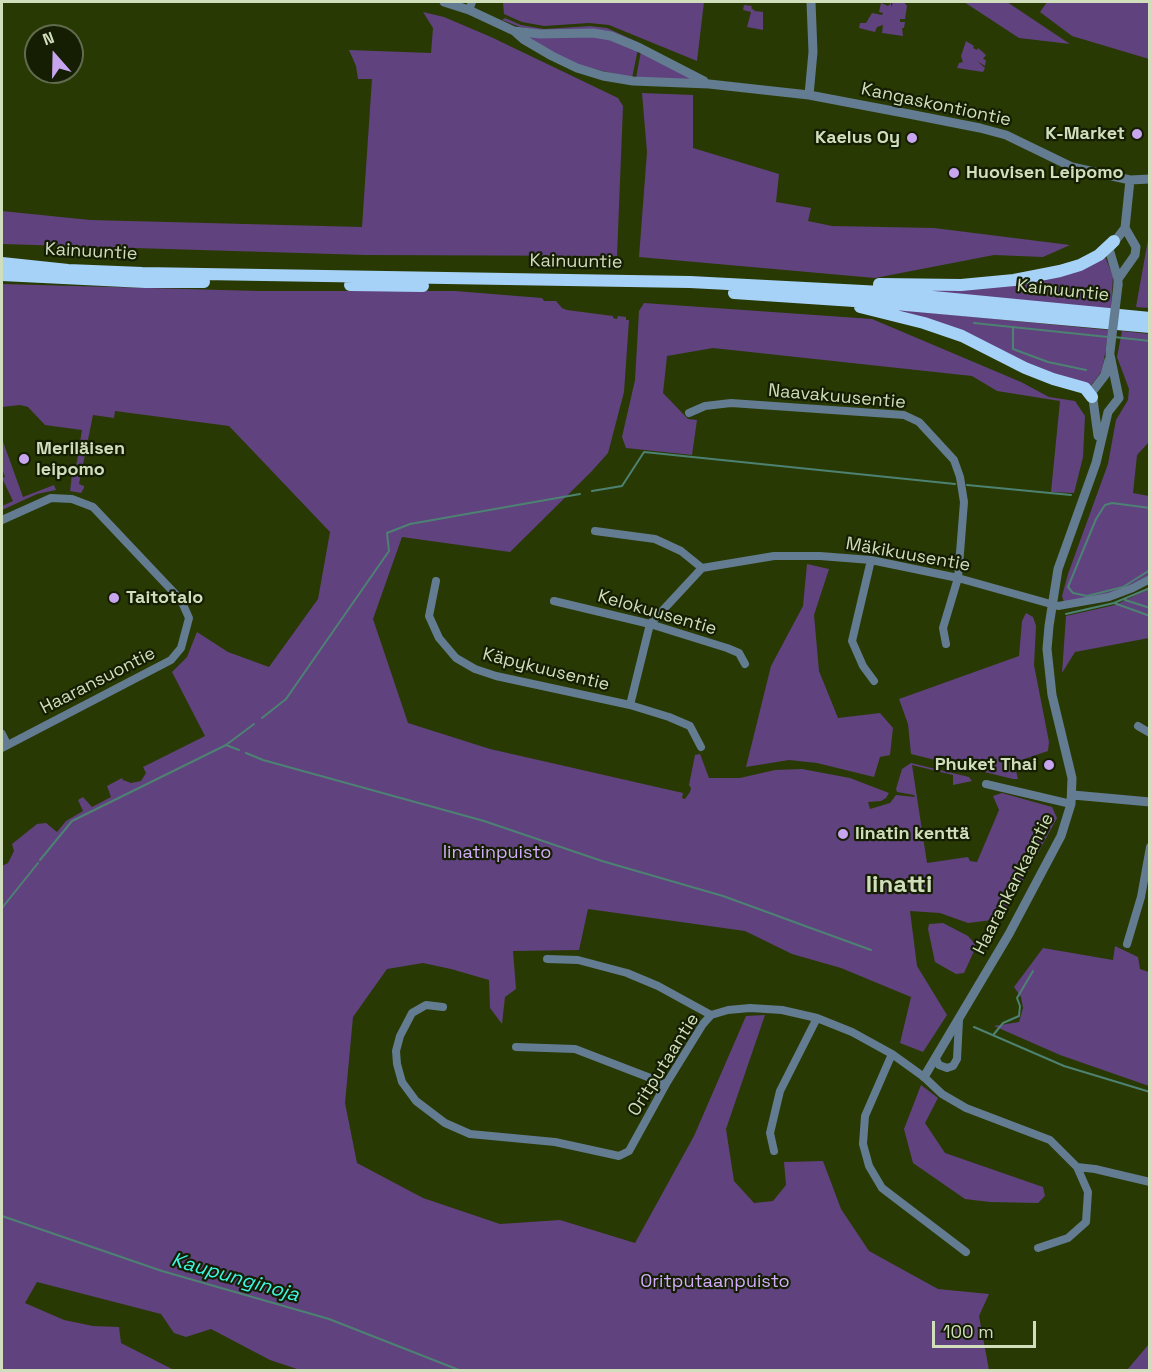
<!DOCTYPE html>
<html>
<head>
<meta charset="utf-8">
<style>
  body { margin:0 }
  #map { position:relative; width:1151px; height:1372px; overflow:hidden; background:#293903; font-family:"Space Grotesk",sans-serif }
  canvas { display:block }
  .frame { position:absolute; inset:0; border:3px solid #d0debc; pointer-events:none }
  .north { position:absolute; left:24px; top:24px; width:60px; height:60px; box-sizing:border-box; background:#151e03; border:2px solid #606b4d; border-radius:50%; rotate:340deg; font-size:16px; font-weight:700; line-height:24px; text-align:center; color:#d0debc }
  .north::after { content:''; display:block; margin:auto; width:21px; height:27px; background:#c8a6ef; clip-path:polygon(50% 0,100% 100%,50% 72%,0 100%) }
  .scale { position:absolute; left:932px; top:1321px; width:104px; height:27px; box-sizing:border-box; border:3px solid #d0debc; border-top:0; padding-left:8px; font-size:18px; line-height:21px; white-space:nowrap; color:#d0debc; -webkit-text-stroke:4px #151e03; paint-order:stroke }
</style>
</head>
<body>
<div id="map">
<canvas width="1151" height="1372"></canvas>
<div class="frame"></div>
<div class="north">N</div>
<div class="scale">100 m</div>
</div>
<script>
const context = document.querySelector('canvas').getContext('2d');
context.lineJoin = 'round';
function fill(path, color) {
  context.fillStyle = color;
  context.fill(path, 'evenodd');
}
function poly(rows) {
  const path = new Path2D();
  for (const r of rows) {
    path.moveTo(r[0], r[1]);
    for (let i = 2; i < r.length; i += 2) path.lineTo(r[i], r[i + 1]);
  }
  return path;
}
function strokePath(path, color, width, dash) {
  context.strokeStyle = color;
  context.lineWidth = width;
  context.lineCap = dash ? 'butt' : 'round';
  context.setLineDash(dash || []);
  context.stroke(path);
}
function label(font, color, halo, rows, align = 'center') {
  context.font = font + ' "Space Grotesk",sans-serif';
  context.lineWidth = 4.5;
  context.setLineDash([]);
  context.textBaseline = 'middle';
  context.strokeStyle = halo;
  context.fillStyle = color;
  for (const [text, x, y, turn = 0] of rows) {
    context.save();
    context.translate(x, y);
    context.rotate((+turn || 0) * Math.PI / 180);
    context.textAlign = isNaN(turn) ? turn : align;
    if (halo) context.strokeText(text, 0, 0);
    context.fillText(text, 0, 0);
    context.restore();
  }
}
fill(poly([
  [503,2,704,2,697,61,609,25,589,23,544,26,522,22,504,14],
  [904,2,907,6,905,19,900,19,900,22,905,22,904,28,902,28,903,36,882,33,883,25,877,27,875,32,859,28,860,23,866,23,872,13,882,15,883,13,879,12,881,3,888,6,891,3,891,7,893,3],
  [964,2,1007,2,1070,44,1019,38],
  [1047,2,1149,2,1149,59,1072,36,1040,12],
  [744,5,752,6,751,8,755,11,763,12,763,30,747,27,751,12,743,10],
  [423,12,444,17,491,37,618,98,623,106,617,256,366,255,2,244,2,211,90,220,362,227,372,79,358,79,356,66,349,50,431,53,433,28],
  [505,18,521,25,544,29,590,26,607,28,640,43,639,46,625,39,550,32,520,27,502,20],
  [525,35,603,36,638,49,632,78,578,65,554,54],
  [966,41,974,46,973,48,977,50,978,48,986,55,983,59,986,60,985,66,977,61,985,68,983,72,957,68,959,63,963,62,961,56],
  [641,51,699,81,636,78],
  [642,93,693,95,693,148,779,174,776,202,811,208,808,221,832,226,934,228,1070,245,1043,257,994,255,875,278,639,257,647,152],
  [1149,234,1149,308,1136,307],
  [1104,254,1113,276,1111,309,915,290,960,289],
  [2,284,259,291,455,291,542,298,544,301,556,301,562,308,567,310,613,316,613,318,617,319,618,316,626,317,626,320,629,320,624,392,608,453,591,472,510,552,402,537,373,619,408,723,490,749,683,793,682,798,685,799,690,792,691,788,689,785,695,755,700,754,709,778,740,778,775,770,802,769,850,778,889,793,886,798,881,801,868,802,870,809,890,803,896,795,915,797,914,795,897,792,896,789,902,769,911,763,969,777,972,781,953,785,953,775,912,765,927,863,968,857,970,861,977,862,999,810,993,796,1002,793,1052,807,1057,818,1027,873,1000,919,968,923,940,913,910,911,917,966,947,1015,923,1052,900,1043,911,997,841,968,792,954,745,931,588,909,579,950,513,951,516,989,505,997,502,1024,490,1008,489,980,451,969,423,963,387,969,353,1017,345,1103,357,1163,423,1198,500,1224,560,1220,635,1243,694,1136,746,1016,765,1015,726,1129,734,1181,754,1203,773,1201,786,1185,784,1162,823,1161,841,1209,869,1251,938,1289,989,1294,979,1316,989,1370,300,1370,270,1360,211,1329,186,1337,174,1333,161,1314,37,1282,25,1303,64,1320,93,1326,119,1327,121,1343,174,1370,2,1370,2,866,8,863,14,851,12,844,37,824,46,823,57,832,66,821,83,811,78,800,83,797,92,807,111,797,107,786,122,778,123,780,131,783,141,781,146,773,143,767,205,736,172,672,187,657,197,632,228,652,269,667,318,599,330,532,229,426,115,411,114,418,93,415,79,484,84,486,84,488,81,493,70,491,72,475,76,467,82,430,45,425,28,407,20,405,2,407],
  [644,303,872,319,1021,382,1049,397,1075,401,1085,416,1083,457,1074,493,1051,492,1060,401,997,391,972,376,713,348,667,356,663,393,688,419,697,420,692,455,626,448,622,437,635,380,639,311],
  [881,308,1109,330,1102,371,1089,388,1054,377],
  [1122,331,1149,334,1149,442,1137,455,1133,493,1149,496,1149,575,1132,585,1108,594,1064,602,1062,596,1068,574,1108,464,1116,420,1128,400,1129,389,1117,357],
  [2,439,23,497,54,485,56,490,37,494,2,510,2,506,13,501,2,478,5,477,2,469],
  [807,564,829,569,814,615,819,671,838,718,880,713,893,728,890,755,880,757,874,777,817,763,789,760,746,767,771,666,803,606],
  [1149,589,1149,638,1075,652,1062,673,1066,616,1115,605],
  [1026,613,1033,617,1036,626,1034,665,1049,742,1048,751,1018,761,1016,771,1018,779,1013,779,911,754,908,724,899,699,1019,656,1022,621],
  [943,923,968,936,975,944,974,951,964,973,956,974,935,962,928,929,929,924],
  [1115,946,1138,957,1140,969,1149,972,1149,1086,1060,1055,994,1026,1019,1022,1023,1008,1021,997,1014,987,1043,948,1113,960],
  [921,1085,938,1098,925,1123,945,1153,1043,1187,1045,1196,1038,1203,990,1202,965,1199,913,1163,904,1129],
  [1149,1344,1149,1370,1127,1370]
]), '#60427f');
strokePath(poly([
  [974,323,1108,337],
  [1013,327,1013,349,1048,362,1086,370],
  [1114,337,1150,341],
  [967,485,1071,495],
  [592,491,622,486,644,452,955,484],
  [1150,508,1112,503,1105,505,1096,519,1068,587,1073,593,1087,596,1123,587,1150,570],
  [1125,600,1150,608],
  [1114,603,1150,616],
  [1066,614,1114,603,1150,588],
  [262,718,286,699,389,551,387,533,410,524,580,494],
  [226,745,254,724],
  [246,753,263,760,484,821,602,861,723,896,871,950],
  [40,860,72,821,226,745,239,750],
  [2,908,38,863],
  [974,1027,1064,1066,1150,1092],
  [994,1034,1003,1023,1019,1016,1020,1006,1017,998,1033,971],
  [2,1216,162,1271,329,1319,459,1370]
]), '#4d8273', 2);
strokePath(poly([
  [469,10,472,2],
  [689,413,705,406,731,403,904,415,919,422,954,460,960,477,964,502,958,578,943,628,946,644],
  [2,520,51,498,72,499,93,507,181,600,189,618,181,648,171,660,2,748],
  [595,531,655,539,681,551,702,568],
  [871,560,852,641,863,666,874,681],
  [436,581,429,616,439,638,456,658,475,669,496,676,630,705,669,717,690,726,701,747],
  [554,601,650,624,727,648,739,653,745,664],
  [630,705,650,624,702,568,774,556,820,556,871,560,958,578,1058,606,1109,597,1133,588,1150,579],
  [1138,726,1150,733],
  [2,734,7,744],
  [986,784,1071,804],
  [1127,944,1141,897,1150,847],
  [547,959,578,960,627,973,658,986,711,1015],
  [443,1007,426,1005,412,1013,400,1036,396,1051,397,1064,402,1082,416,1101,445,1123,470,1134,555,1142,619,1156,629,1151,666,1084,703,1024,711,1015,728,1010,750,1008,782,1010,817,1018,852,1032,892,1054,924,1077,942,1094,966,1108,1050,1140,1077,1167,1088,1192,1086,1222,1068,1238,1038,1248],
  [516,1047,575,1049,666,1084],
  [892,1054,865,1116,863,1144,869,1166,882,1188,966,1252],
  [936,1059,939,1065,947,1068,953,1066,957,1059,959,1020],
  [774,1151,770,1133,780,1091,817,1018],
  [1077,1167,1095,1169,1150,1182]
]), '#637c91', 8);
strokePath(poly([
  [444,2,469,10,514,31,523,39,552,56,577,68,603,76,633,81,709,84,809,95,909,114,980,128,1006,135,1072,167,1130,180,1150,179],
  [514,31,540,34,593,33,611,36,640,48,704,81],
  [809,95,813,52,811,2],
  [1118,279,1135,255,1136,247,1125,228],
  [1118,285,1118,279,1109,249,1125,228,1130,180],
  [1098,436,1092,392,1105,375,1109,360],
  [1073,795,1150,802],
  [924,1077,1009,934,1061,836,1071,804,1072,778,1052,695,1047,649,1049,626,1058,569,1096,463,1108,412,1119,398,1110,355]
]), '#637c91', 9);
strokePath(poly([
  [2,263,68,270,142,273,690,282,882,292,1150,318],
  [2,275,145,282,204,282],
  [879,284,961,285,1014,280,1060,271,1080,265,1099,255,1114,241],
  [350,285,423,286],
  [734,293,884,303,1150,327],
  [860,307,924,323,962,336,1025,368,1053,379,1085,388,1092,397]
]), '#a6d2f8', 12);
strokePath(poly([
  [1110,352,1118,285]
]), '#637c91', 9);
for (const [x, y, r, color] of [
  [1137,134,6,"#c8a6ef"],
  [912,138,6,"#c8a6ef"],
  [954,173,6,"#c8a6ef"],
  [24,459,6,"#c8a6ef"],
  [114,598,6,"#c8a6ef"],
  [1049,765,6,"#c8a6ef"],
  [843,834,6,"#c8a6ef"]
]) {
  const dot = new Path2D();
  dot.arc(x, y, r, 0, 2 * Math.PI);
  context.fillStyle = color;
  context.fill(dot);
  strokePath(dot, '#151e03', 2);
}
label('18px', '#d0debc', '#151e03', [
  ["Kangaskontiontie",936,105,12],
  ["Kainuuntie",91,252,3],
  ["Kainuuntie",576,262,1],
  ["Kainuuntie",1063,291,6],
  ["Naavakuusentie",837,397,5],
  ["Mäkikuusentie",908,555,10],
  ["Kelokuusentie",657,613,16],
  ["Käpykuusentie",546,670,14],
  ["Haaransuontie",98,681,-27],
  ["Haarankankaantie",1014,884,-63],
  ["Oritputaantie",664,1065,-58]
]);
label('bold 18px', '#d0debc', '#151e03', [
  ["K-Market",1125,134,"right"],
  ["Kaelus Oy",900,138,"right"],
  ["Huovisen Leipomo",966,173],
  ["Meriläisen",36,449],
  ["leipomo",36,470],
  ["Taitotalo",126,598],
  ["Phuket Thai",1037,765,"right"],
  ["Iinatin kenttä",855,834]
], 'left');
label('18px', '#d1adfb', '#151e03', [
  ["Iinatinpuisto",497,853],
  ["Oritputaanpuisto",715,1282]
]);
label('italic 20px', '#3ff5e3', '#151e03', [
  ["Kaupunginoja",235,1278,16]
]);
label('bold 24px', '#d0debc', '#151e03', [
  ["Iinatti",899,885]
]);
</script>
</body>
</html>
